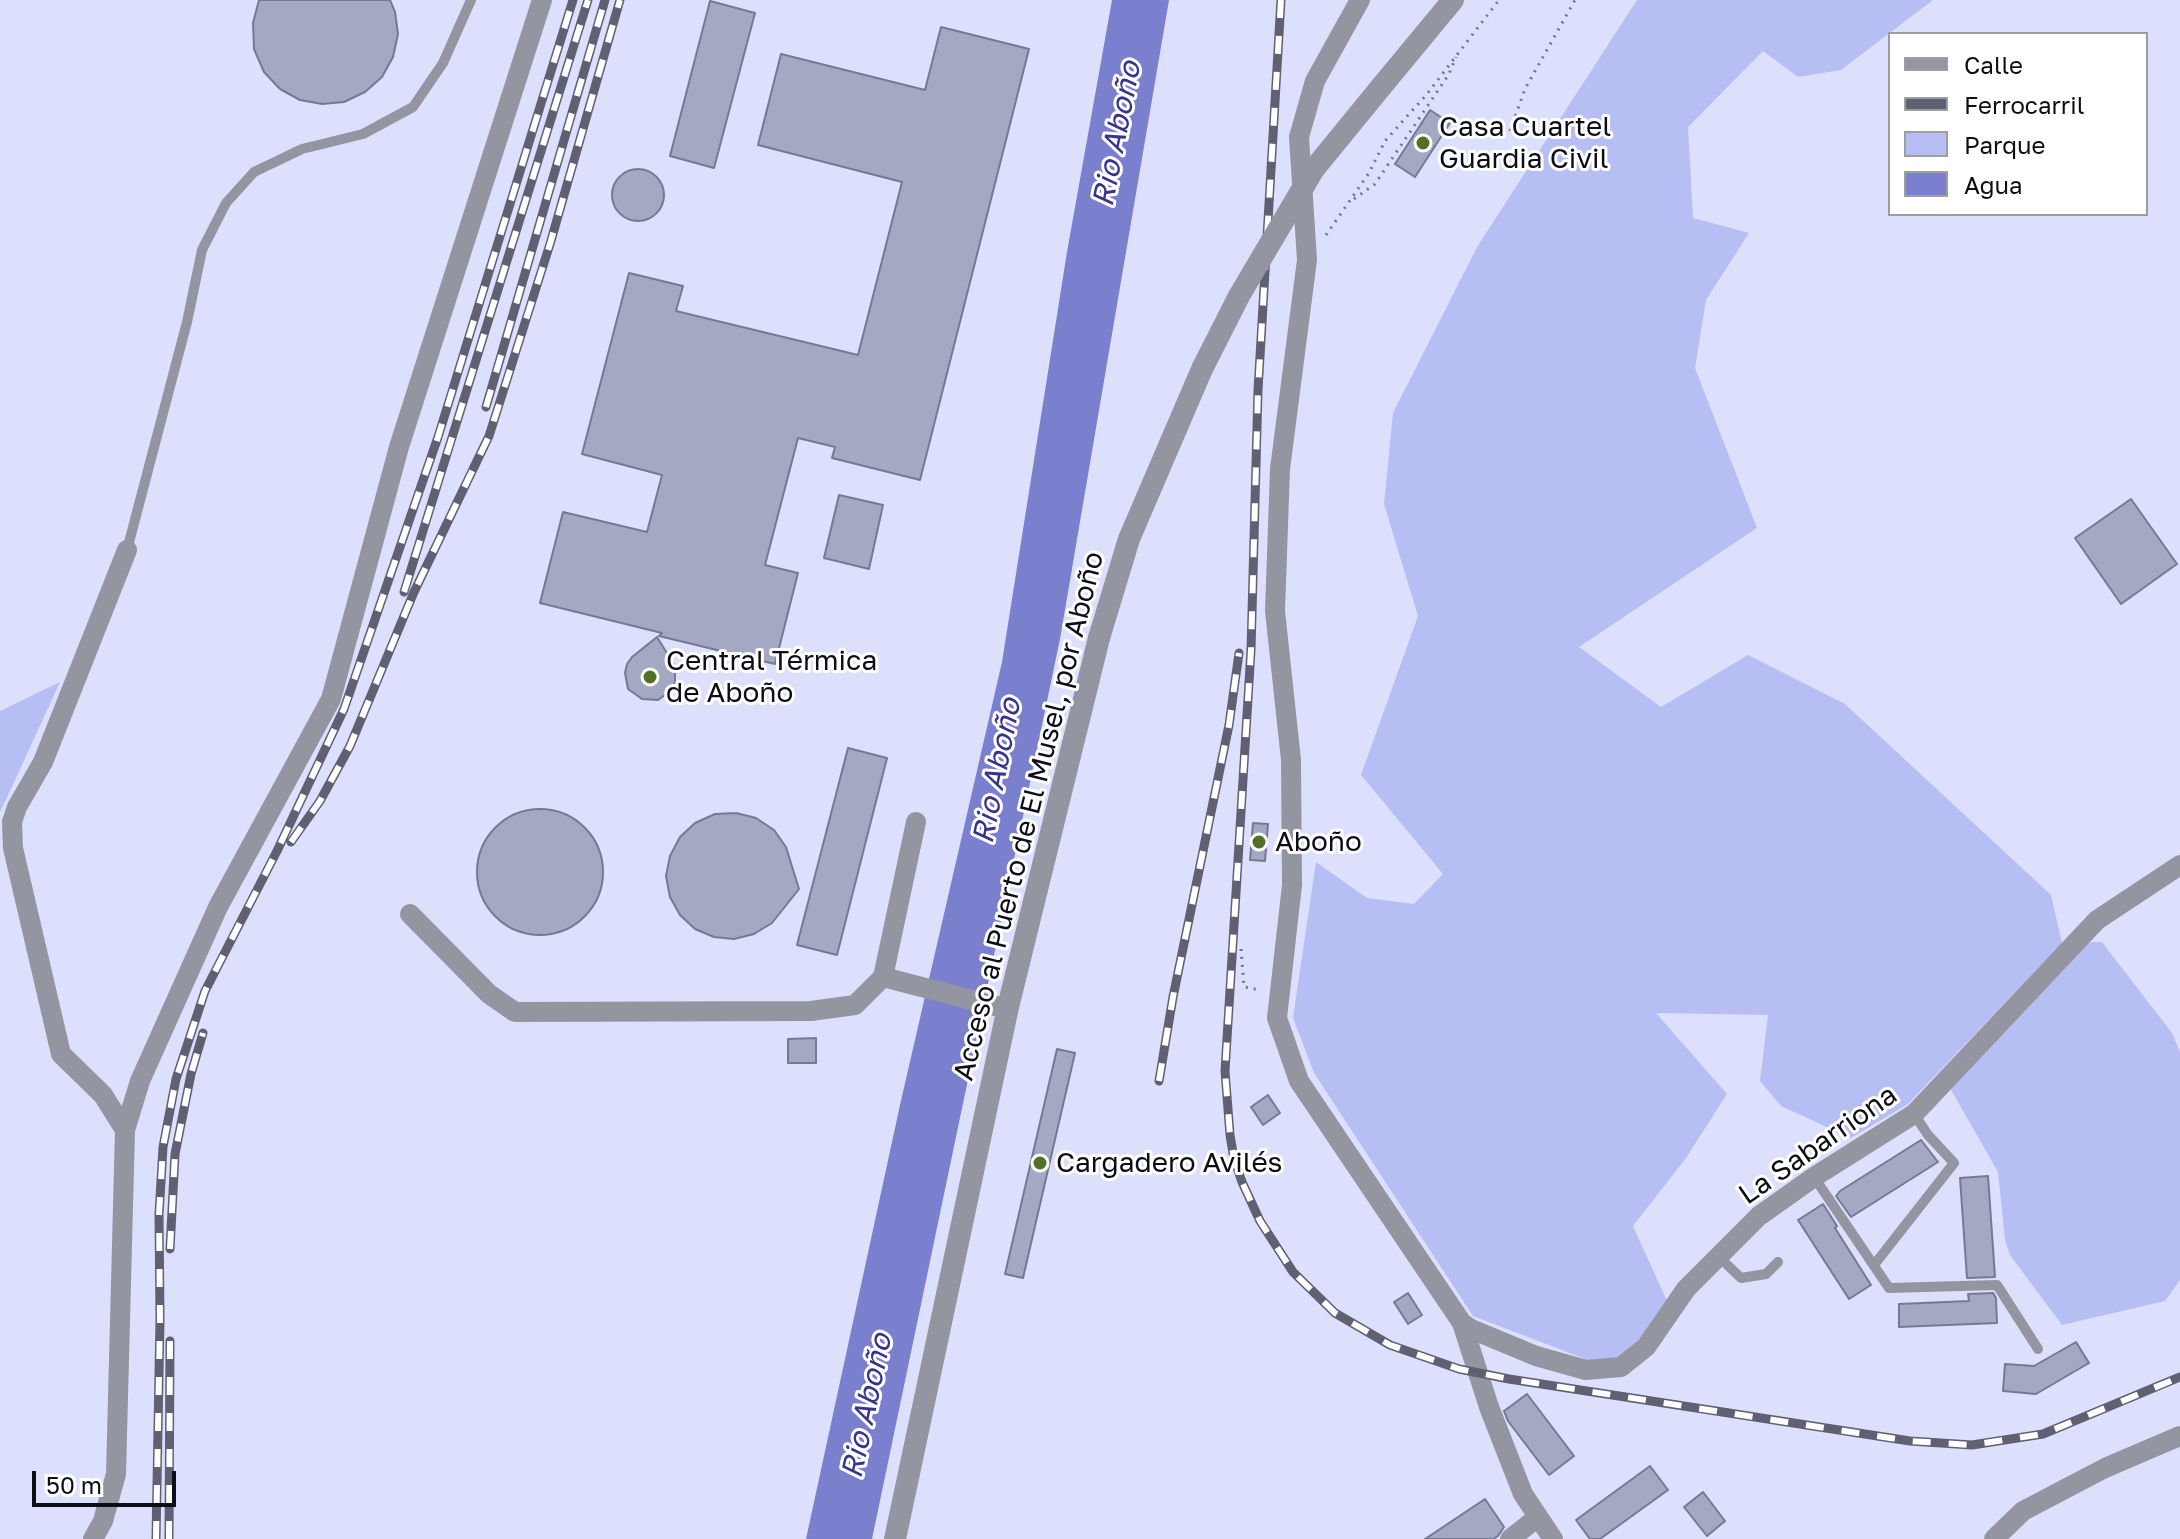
<!DOCTYPE html>
<html>
<head>
<meta charset="utf-8">
<style>
  body { margin:0 }
  #map { position:relative; width:2180px; height:1539px; overflow:hidden; background:#dce0fd; font-family:"Golos Text",sans-serif }
  canvas { display:block }
  .legend { position:absolute; left:1888px; top:32px; width:260px; height:184px; box-sizing:border-box; background:#fff; border:2px solid #9e9ea2; margin:0; padding:10px 14px; list-style:none; font-size:24px; color:#0c0d17 }
  .legend li { display:flex; align-items:center; gap:16px; height:40px }
  .legend b { width:40px; border:2px solid #9e9ea2 }
  .scale { position:absolute; left:32px; top:1471px; width:144px; height:36px; box-sizing:border-box; border:4px solid #0c0d17; border-top:0; padding-left:10px; font-size:24px; line-height:28px; white-space:nowrap; color:#0c0d17; -webkit-text-stroke:6px #fff; paint-order:stroke }
</style>
</head>
<body>
<div id="map">
<canvas width="2180" height="1539"></canvas>
<ul class="legend">
<li><b style="height:10px;background:#9395a1"></b>Calle</li>
<li><b style="height:10px;background:#5f6173"></b>Ferrocarril</li>
<li><b style="height:22px;background:#b7bef4"></b>Parque</li>
<li><b style="height:22px;background:#7a80cd"></b>Agua</li>
</ul>
<div class="scale">50 m</div>
</div>
<script>
const context = document.querySelector('canvas').getContext('2d');
context.lineJoin = 'round';
function fill(path, color) {
  context.fillStyle = color;
  context.fill(path, 'evenodd');
}
function poly(rows) {
  const path = new Path2D();
  for (const r of rows) {
    if (r.length === 3) {
      path.moveTo(r[0] + r[2], r[1]);
      path.arc(r[0], r[1], r[2], 0, 2 * Math.PI);
      continue;
    }
    path.moveTo(r[0], r[1]);
    for (let i = 2; i < r.length; i += 2) path.lineTo(r[i], r[i + 1]);
  }
  return path;
}
function strokePath(path, color, width, dash) {
  context.strokeStyle = color;
  context.lineWidth = width;
  context.lineCap = dash ? 'butt' : 'round';
  context.setLineDash(dash || []);
  context.stroke(path);
}
function label(font, color, halo, rows, align = 'center') {
  context.font = font + ' "Golos Text",sans-serif';
  context.lineWidth = 6;
  context.setLineDash([]);
  context.textBaseline = 'middle';
  context.strokeStyle = halo;
  context.fillStyle = color;
  for (const [text, x, y, turn = 0] of rows) {
    context.save();
    context.translate(x, y);
    context.rotate((+turn || 0) * Math.PI / 180);
    context.textAlign = isNaN(turn) ? turn : align;
    if (halo) context.strokeText(text, 0, 0);
    context.fillText(text, 0, 0);
    context.restore();
  }
}
fill(poly([
  [1637,0,1933,0,1841,70,1798,77,1763,51,1688,127,1693,218,1749,233,1706,300,1695,368,1757,528,1579,647,1661,707,1748,655,1845,704,2051,895,2062,943,1908,1104,1851,1138,1781,1106,1760,1081,1768,1015,1656,1013,1727,1094,1686,1158,1633,1226,1667,1301,1640,1341,1614,1360,1588,1360,1473,1316,1314,1073,1293,1018,1316,862,1367,898,1414,904,1443,874,1361,775,1418,616,1384,504,1393,413,1477,247],
  [60,682,10,791,0,812,0,711],
  [2089,942,2102,942,2172,1033,2180,1052,2180,1280,2165,1301,2062,1325,2010,1255,2005,1240,1998,1172,1950,1088]
]), '#b7bef4');
fill(poly([
  [1112,0,1169,0,1060,639,872,1539,806,1539,900,1105,1002,662,1067,252]
]), '#7a80cd');
const building = poly([
  [259,0,390,0,395,12,398,34,393,57,382,77,365,92,344,102,322,104,300,100,280,89,264,72,254,49,253,23,259,0],
  [710,1,755,13,714,168,670,156,710,1],
  [941,27,1029,49,920,480,832,458,835,447,798,438,765,565,798,573,775,664,659,636,662,633,540,603,563,512,647,532,662,475,582,454,629,273,683,286,676,311,858,355,902,182,758,145,781,54,925,90,941,27],
  [1430,110,1450,123,1415,177,1395,164,1430,110],
  [638,195,26],
  [839,495,883,505,869,569,824,558,839,495],
  [2131,499,2177,564,2121,604,2075,538,2131,499],
  [657,637,675,666,675,682,672,690,658,700,642,699,628,689,625,673,627,664,632,657,657,637],
  [848,748,887,758,837,955,797,945,848,748],
  [540,872,63],
  [736,813,756,818,774,830,786,847,799,889,772,923,754,934,734,939,714,937,695,929,680,915,670,897,666,876,670,856,680,837,695,823,715,814,736,813],
  [1253,823,1268,824,1265,861,1250,860,1253,823],
  [816,1038,816,1063,788,1063,788,1039,816,1038],
  [1057,1049,1075,1053,1023,1278,1005,1274,1057,1049],
  [1268,1095,1280,1113,1263,1125,1251,1107,1268,1095],
  [1921,1140,1938,1162,1851,1217,1836,1196,1840,1191,1921,1140],
  [1988,1176,1995,1277,1967,1278,1960,1178,1988,1176],
  [1823,1204,1837,1226,1835,1228,1871,1285,1849,1299,1798,1220,1823,1204],
  [1408,1293,1422,1315,1408,1324,1394,1302,1408,1293],
  [1993,1293,1996,1298,1997,1323,1899,1327,1899,1304,1969,1301,1968,1294,1993,1293],
  [2076,1342,2089,1363,2036,1394,2003,1391,2005,1364,2034,1366,2076,1342],
  [1527,1394,1574,1456,1549,1475,1508,1421,1504,1411,1527,1394],
  [1650,1466,1668,1490,1600,1539,1590,1539,1576,1520,1650,1466],
  [1703,1492,1725,1521,1707,1536,1684,1507,1703,1492],
  [1485,1499,1504,1527,1498,1536,1493,1539,1425,1539,1485,1499]
]);
fill(building, '#a4a8c3');
strokePath(building, '#767993', 2);
strokePath(poly([
  [1510,131,1525,89,1575,0],
  [1354,199,1375,184,1449,74,1456,57],
  [1326,235,1369,173,1385,141,1427,94,1499,0],
  [1241,949,1244,987,1260,990]
]), '#727588', 3, [2, 6]);
strokePath(poly([
  [127,550,187,322,202,250,226,203,254,172,302,149,363,134,413,107,443,63,471,0],
  [1814,1177,1889,1288,1997,1285,2038,1349],
  [1718,1256,1741,1278,1766,1274,1778,1262],
  [1874,1265,1954,1163,1928,1135,1914,1114]
]), '#9395a1', 10);
strokePath(poly([
  [1360,0,1315,81,1299,137,1307,260,1280,469,1275,611,1291,760,1292,885,1277,1018,1299,1081,1462,1323,1489,1407,1523,1494,1553,1539],
  [410,914,489,994,515,1012,811,1011,855,1005,883,977,916,822],
  [883,977,995,1006,1008,1007],
  [125,1130,103,1095,61,1054,13,848,12,822,17,807,43,762,127,550],
  [1462,1323,1471,1329,1536,1356,1586,1370,1621,1367,1646,1347,1686,1289,1759,1216,1814,1177,1914,1114,2097,920,2180,865],
  [93,1539,103,1521,116,1474,125,1130,140,1081,218,907,331,699,399,447,542,0],
  [1510,1539,1538,1517],
  [1994,1539,2023,1511,2105,1468,2180,1436]
]), '#9395a1', 20);
strokePath(poly([
  [1381,87,1453,0],
  [895,1539,1008,1007,1099,638]
]), '#9395a1', 22);
const rail = poly([
  [1281,0,1258,390,1251,650,1225,1071,1230,1135,1234,1159,1242,1182,1260,1221,1293,1272,1335,1313,1390,1345,1459,1369,1509,1379,1910,1441,1972,1445,2043,1434,2180,1377],
  [486,407,605,0],
  [404,592,588,0],
  [291,842,320,801,350,746,414,592,489,436,550,244,620,0],
  [1159,1081,1173,997,1229,725,1239,653],
  [170,1249,175,1154,191,1074,203,1033],
  [156,1539,160,1319,159,1215,163,1147,176,1079,205,991,277,851,344,709,438,437,573,0],
  [169,1539,170,1341]
]);
strokePath(rail, '#5f6173', 9);
strokePath(rail, '#fff', 6, [18]);
strokePath(poly([
  [1099,638,1129,539,1202,369,1239,296,1314,169,1381,87]
]), '#9395a1', 22);
for (const [x, y, r, color] of [
  [1423,143,8,"#527127"],
  [650,677,8,"#527127"],
  [1259,842,8,"#527127"],
  [1040,1163,8,"#527127"]
]) {
  const dot = new Path2D();
  dot.arc(x, y, r, 0, 2 * Math.PI);
  context.fillStyle = color;
  context.fill(dot);
  strokePath(dot, '#fff', 3);
}
label('28px', '#0c0d17', '#fff', [
  ["Casa Cuartel",1439,127],
  ["Guardia Civil",1439,159],
  ["Central Térmica",666,661],
  ["de Aboño",666,693],
  ["Aboño",1275,842],
  ["Cargadero Avilés",1056,1163]
], 'left');
label('28px', '#0c0d17', '#fff', [
  ["Acceso al Puerto de El Musel, por Aboño",1029,816,-76],
  ["La Sabarriona",1818,1145,-35]
]);
label('italic 30px', '#37338e', '#fff', [
  ["Rio Aboño",1117,134,-79],
  ["Rio Aboño",997,771,-79],
  ["Rio Aboño",867,1406,-78]
]);
</script>
</body>
</html>
